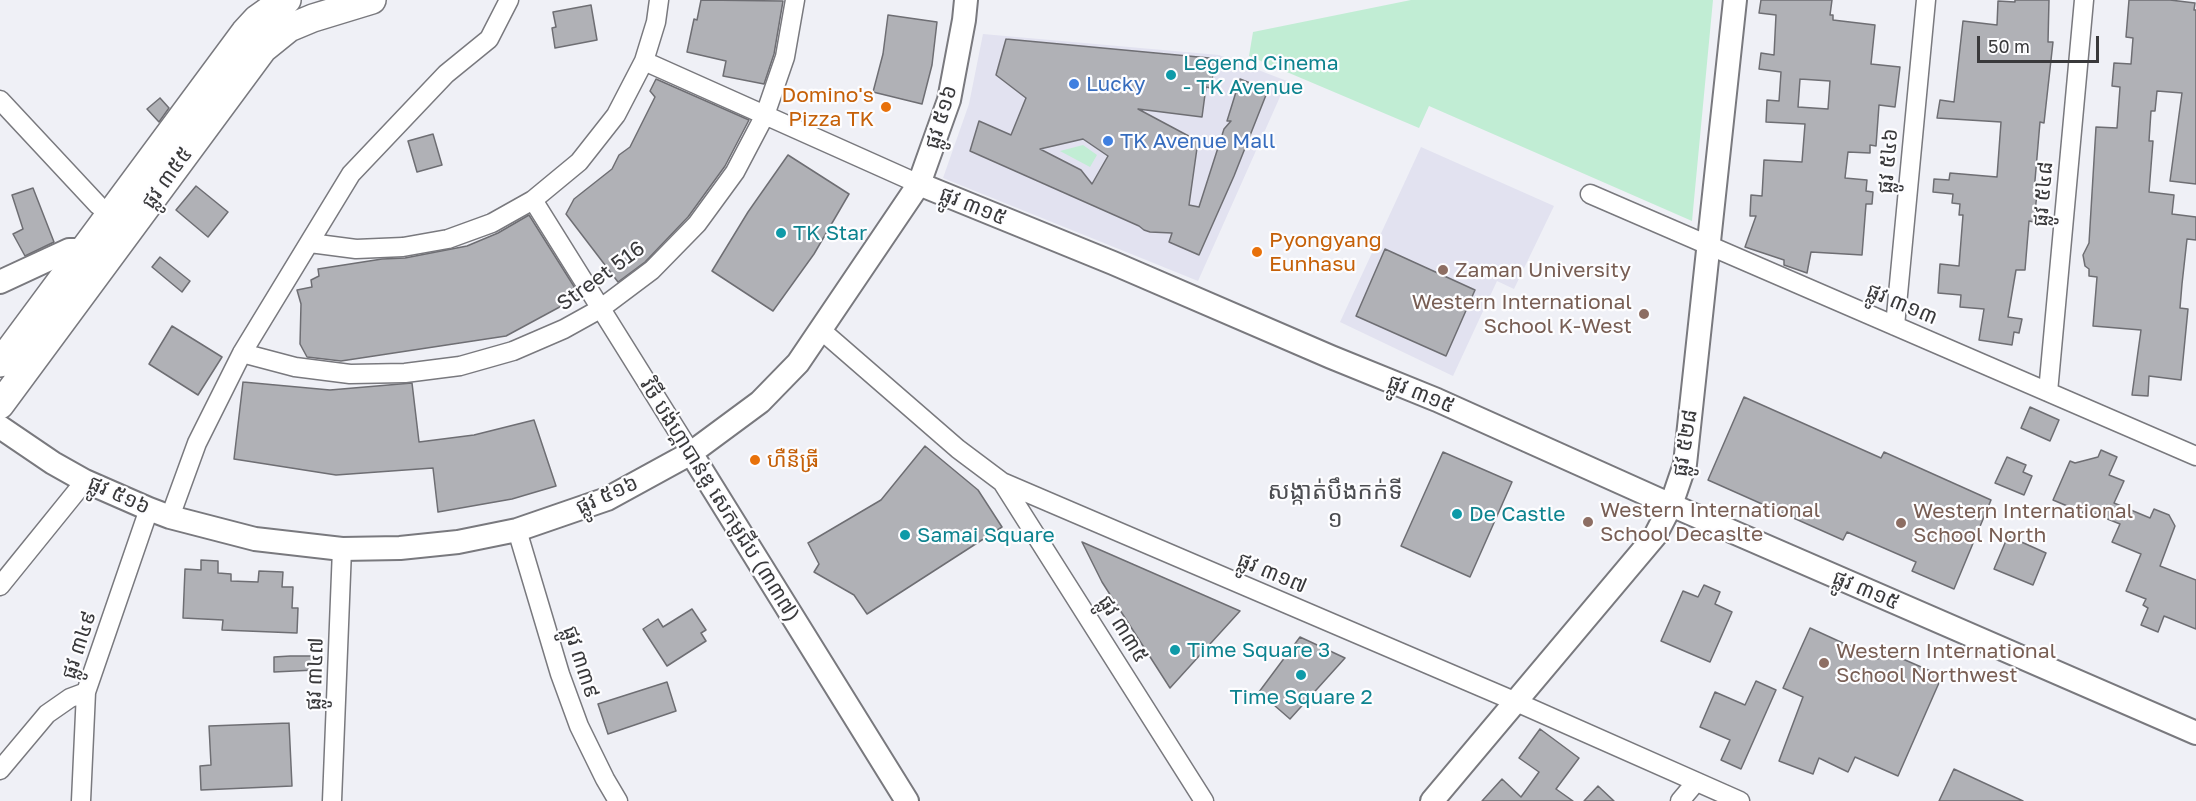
<!DOCTYPE html>
<html>
<head>
<meta charset="utf-8">
<style>
  body { margin:0 }
  #map { position:relative; width:2196px; height:801px; overflow:hidden; background:#eff0f6; font-family:"Golos Text",sans-serif }
  canvas { display:block }
  .scale { position:absolute; left:1977px; top:36px; width:122px; height:27px; box-sizing:border-box; border:3px solid #39393b; border-top:0; padding-left:8px; font-size:18px; line-height:21px; white-space:nowrap; color:#39393b; -webkit-text-stroke:4px #fdfdff; paint-order:stroke }
</style>
</head>
<body>
<div id="map">
<canvas width="2196" height="801"></canvas>
<div class="scale">50 m</div>
</div>
<script>
const context = document.querySelector('canvas').getContext('2d');
context.lineJoin = 'round';
function fill(path, color) {
  context.fillStyle = color;
  context.fill(path, 'evenodd');
}
function poly(rows) {
  const path = new Path2D();
  for (const r of rows) {
    path.moveTo(r[0], r[1]);
    for (let i = 2; i < r.length; i += 2) path.lineTo(r[i], r[i + 1]);
  }
  return path;
}
function strokePath(path, color, width, dash) {
  context.strokeStyle = color;
  context.lineWidth = width;
  context.lineCap = dash ? 'butt' : 'round';
  context.setLineDash(dash || []);
  context.stroke(path);
}
function label(font, color, halo, rows, align = 'center') {
  context.font = font + ' "Golos Text","Noto Sans Khmer",sans-serif';
  context.lineWidth = 4.5;
  context.setLineDash([]);
  context.textBaseline = 'middle';
  context.strokeStyle = halo;
  context.fillStyle = color;
  for (const [text, x, y, turn = 0] of rows) {
    context.save();
    context.translate(x, y);
    context.rotate((+turn || 0) * Math.PI / 180);
    context.textAlign = isNaN(turn) ? turn : align;
    if (halo) context.strokeText(text, 0, 0);
    context.fillText(text, 0, 0);
    context.restore();
  }
}
fill(poly([
  [983,34,1219,55,1287,81,1198,281,943,178,969,104],
  [1421,147,1554,206,1514,289,1497,281,1453,376,1340,322]
]), '#e2e2f0');
fill(poly([
  [1411,0,1713,0,1692,221,1429,106,1419,128,1249,56,1253,32],
  [1083,145,1097,155,1090,167,1060,151]
]), '#c1edd4');
const building = poly([
  [701,0,783,1,774,54,764,84,723,76,726,61,687,52,694,19,697,20,701,0],
  [1761,0,1832,0,1830,15,1833,15,1833,20,1875,25,1871,64,1900,67,1895,107,1879,105,1876,146,1870,145,1870,153,1848,152,1845,178,1867,180,1866,191,1873,192,1872,204,1866,204,1862,255,1811,252,1807,273,1784,265,1784,260,1745,247,1756,216,1750,216,1751,195,1762,196,1764,160,1802,162,1805,124,1766,122,1767,100,1779,101,1781,72,1759,69,1761,53,1774,55,1776,15,1759,13,1761,0],
  [1800,79,1830,81,1828,109,1798,107,1800,79],
  [2015,0,2049,0,2048,42,2053,42,2044,123,2040,122,2034,192,2037,193,2034,222,2029,221,2025,270,2016,270,2008,317,2022,319,2019,333,2014,332,2012,345,1979,340,1984,309,1960,307,1961,295,1938,293,1940,264,1959,266,1963,215,1959,215,1960,204,1952,203,1953,194,1933,192,1934,179,1949,180,1950,173,1997,177,2001,122,1937,118,1940,100,1954,102,1963,21,1997,25,1998,1,2015,2,2015,0],
  [2129,0,2170,0,2195,3,2194,10,2196,10,2196,184,2170,181,2182,93,2157,91,2155,111,2151,111,2149,141,2153,141,2149,192,2174,195,2172,214,2196,217,2196,240,2187,239,2182,284,2180,308,2188,309,2181,380,2149,376,2148,396,2132,395,2141,330,2093,326,2097,277,2089,276,2089,269,2085,266,2083,255,2089,243,2096,127,2117,128,2120,87,2112,86,2114,63,2131,64,2133,38,2126,37,2129,0],
  [591,5,597,40,555,48,552,28,556,27,553,12,591,5],
  [888,15,937,22,932,65,922,104,873,92,883,54,888,15],
  [1006,39,1220,59,1217,74,1213,73,1211,88,1206,87,1202,117,1138,109,1198,141,1189,205,1199,207,1224,129,1231,121,1227,121,1240,79,1268,90,1234,176,1199,255,1169,242,1172,233,1150,232,1144,230,1139,226,970,151,979,121,1011,135,1026,98,996,75,1006,39],
  [1083,139,1108,156,1092,184,1081,170,1040,149,1083,139],
  [656,79,749,120,725,166,688,217,645,262,618,282,566,214,574,199,612,169,619,155,630,147,655,97,650,91,656,79],
  [160,98,169,108,159,122,147,109,160,98],
  [433,134,442,165,417,172,408,141,433,134],
  [788,155,849,194,814,254,773,311,712,271,748,212,788,155],
  [196,186,228,212,208,237,176,210,196,186],
  [33,188,54,242,25,256,13,234,23,229,12,195,33,188],
  [529,215,580,296,506,336,341,361,307,357,300,344,301,304,297,290,312,287,311,280,319,276,318,269,382,259,405,258,467,246,498,233,529,215],
  [1385,249,1475,290,1446,356,1356,316,1385,249],
  [160,257,190,281,182,292,152,267,160,257],
  [172,326,222,357,198,395,149,364,172,326],
  [243,382,330,390,412,383,419,442,474,435,534,420,556,486,512,499,438,512,433,468,336,475,234,459,243,382],
  [1744,397,1881,458,1884,452,1991,500,1954,589,1912,571,1916,562,1847,532,1843,540,1708,480,1744,397],
  [2030,407,2059,420,2050,441,2021,428,2030,407],
  [925,446,978,490,1002,527,867,614,854,595,814,572,819,564,808,543,881,500,925,446],
  [2101,450,2117,457,2109,475,2124,481,2114,503,2150,518,2154,509,2169,515,2175,526,2160,566,2196,580,2196,629,2164,616,2158,632,2141,625,2148,608,2143,605,2146,599,2126,591,2141,554,2112,542,2120,524,2085,510,2084,513,2053,500,2070,461,2075,463,2098,457,2101,450],
  [1443,452,1512,482,1470,577,1401,546,1443,452],
  [2007,457,2026,465,2023,472,2032,476,2024,495,1995,483,2007,457],
  [2008,536,2046,553,2033,585,1994,569,2008,536],
  [1082,542,1240,611,1170,688,1102,582,1082,542],
  [201,560,218,561,218,573,231,574,231,581,258,582,259,571,283,572,282,587,293,587,292,608,298,608,297,633,222,630,223,620,183,618,185,569,201,570,201,560],
  [1704,585,1720,592,1715,604,1732,612,1710,662,1661,641,1683,591,1698,597,1704,585],
  [692,609,706,630,701,633,706,641,667,666,643,629,658,619,663,627,692,609],
  [1810,628,1878,659,1882,650,1942,676,1898,776,1855,757,1848,772,1819,758,1813,774,1779,761,1803,697,1783,688,1810,628],
  [1300,637,1345,658,1290,719,1259,692,1300,637],
  [290,656,314,656,315,670,274,672,274,657,290,656],
  [1756,681,1776,690,1741,769,1721,760,1730,740,1700,727,1715,692,1745,705,1756,681],
  [667,682,676,711,608,734,598,704,667,682],
  [289,723,292,786,201,790,200,766,211,765,209,726,289,723],
  [1540,729,1579,758,1556,789,1573,801,1482,801,1502,779,1521,797,1539,772,1519,758,1540,729],
  [1954,769,2023,801,1939,801,1954,769],
  [1598,786,1614,801,1584,801,1598,786]
]);
fill(building, '#b0b1b6');
strokePath(building, '#6e6e73', 1.5);
const minor = poly([
  [644,61,919,184],
  [0,100,98,205,118,221],
  [1590,194,2196,456],
  [533,200,691,453],
  [310,243,356,249,403,247,448,239,492,223,533,200,579,162,616,115,644,61,656,22,659,0],
  [1895,326,1926,0],
  [821,330,958,449,1002,482,1514,701,1740,801],
  [242,353,295,367,350,374,405,373,460,366,513,351,564,329,600,309,652,270,697,224,735,172,765,115,785,57,795,0],
  [2048,392,2084,0],
  [1002,482,1204,801],
  [170,517,197,443,242,353,351,174,446,74,489,39,509,0],
  [517,530,560,674,579,726,605,779,618,801],
  [0,586,85,481],
  [0,770,47,714,70,698,86,692],
  [81,801,86,692,149,509],
  [332,801,342,549],
  [1680,801,1696,782]
]);
const tertiary = poly([
  [919,184,1113,263,1331,357,1437,400,1671,505,2196,733],
  [0,282,69,250,84,250,94,257],
  [0,427,53,463,85,481,149,509,170,517,255,539,342,549,400,548,458,542,517,530,607,499,691,453,760,402,798,363,919,184,949,100,964,20,966,0],
  [691,453,907,801],
  [1432,801,1655,536,1671,505,1685,464,1735,0]
]);
const primary = poly([
  [0,363,245,32,257,19,278,4,287,0],
  [0,405,263,49,289,28,313,18,372,0]
]);
strokePath(minor, '#79797e', 21);
strokePath(tertiary, '#79797e', 26);
strokePath(primary, '#79797e', 30);
strokePath(minor, '#fff', 18);
strokePath(tertiary, '#fff', 22);
strokePath(primary, '#fff', 27);
for (const [x, y, r, color] of [
  [1171,75,6,"#0f9aa8"],
  [1074,84,6,"#3f7fe0"],
  [886,107,6,"#e8710a"],
  [1108,141,6,"#3f7fe0"],
  [781,233,6,"#0f9aa8"],
  [1257,252,6,"#e8710a"],
  [1443,270,6,"#8d6e63"],
  [1644,314,6,"#8d6e63"],
  [755,460,6,"#e8710a"],
  [1457,514,6,"#0f9aa8"],
  [1588,522,6,"#8d6e63"],
  [1901,523,6,"#8d6e63"],
  [905,535,6,"#0f9aa8"],
  [1175,650,6,"#0f9aa8"],
  [1824,663,6,"#8d6e63"],
  [1301,675,6,"#0f9aa8"]
]) {
  const dot = new Path2D();
  dot.arc(x, y, r, 0, 2 * Math.PI);
  context.fillStyle = color;
  context.fill(dot);
  strokePath(dot, '#fdfdff', 2);
}
label('21px', '#0d838f', '#fdfdff', [
  ["Legend Cinema",1183,63],
  ["- TK Avenue",1183,87],
  ["TK Star",793,233],
  ["De Castle",1469,514],
  ["Samai Square",917,535],
  ["Time Square 3",1187,650],
  ["Time Square 2",1301,697,"center"]
], 'left');
label('21px', '#366cbe', '#fdfdff', [
  ["Lucky",1086,84],
  ["TK Avenue Mall",1120,141]
], 'left');
label('21px', '#c56008', '#fdfdff', [
  ["Domino's",874,95,"right"],
  ["Pizza TK",874,119,"right"],
  ["Pyongyang",1269,240],
  ["Eunhasu",1269,264],
  ["ហឺនីធ្រី",767,460]
], 'left');
label('21px', '#39393b', '#fdfdff', [
  ["ផ្លូវ ៥១៦",941,117,-73],
  ["ផ្លូវ ៥៤៦",1888,161,-85],
  ["ផ្លូវ ៣៥៥",167,178,-54],
  ["ផ្លូវ ៥៤៨",2043,194,-85],
  ["ផ្លូវ ៣១៥",973,206,22],
  ["Street 516",601,276,-36],
  ["ផ្លូវ ៣១៣",1902,304,23],
  ["ផ្លូវ ៣១៥",1421,394,22],
  ["ផ្លូវ ៥២៨",1685,443,-81],
  ["ផ្លូវ ៥១៦",119,495,24],
  ["ផ្លូវ ៥១៦",607,495,-24],
  ["វិថី បង់ហ្គាបាន់ឌូ សេកមូជីប (៣៣៧)",720,500,58],
  ["ផ្លូវ ៣១៧",1272,573,23],
  ["ផ្លូវ ៣១៥",1866,590,23],
  ["ផ្លូវ ៣៣៥",1123,629,58],
  ["ផ្លូវ ៣៤៩",79,645,-72],
  ["ផ្លូវ ៣៣៩",581,662,72],
  ["ផ្លូវ ៣៤៧",315,674,-88]
]);
label('21px', '#785e54', '#fdfdff', [
  ["Zaman University",1455,270],
  ["Western International",1632,302,"right"],
  ["School K-West",1632,326,"right"],
  ["Western International",1600,510],
  ["School Decaslte",1600,534],
  ["Western International",1913,511],
  ["School North",1913,535],
  ["Western International",1836,651],
  ["School Northwest",1836,675]
], 'left');
label('24px', '#4c4d51', '#fdfdff', [
  ["សង្កាត់បឹងកក់ទី",1335,491],
  ["១",1335,519]
]);
</script>
</body>
</html>
